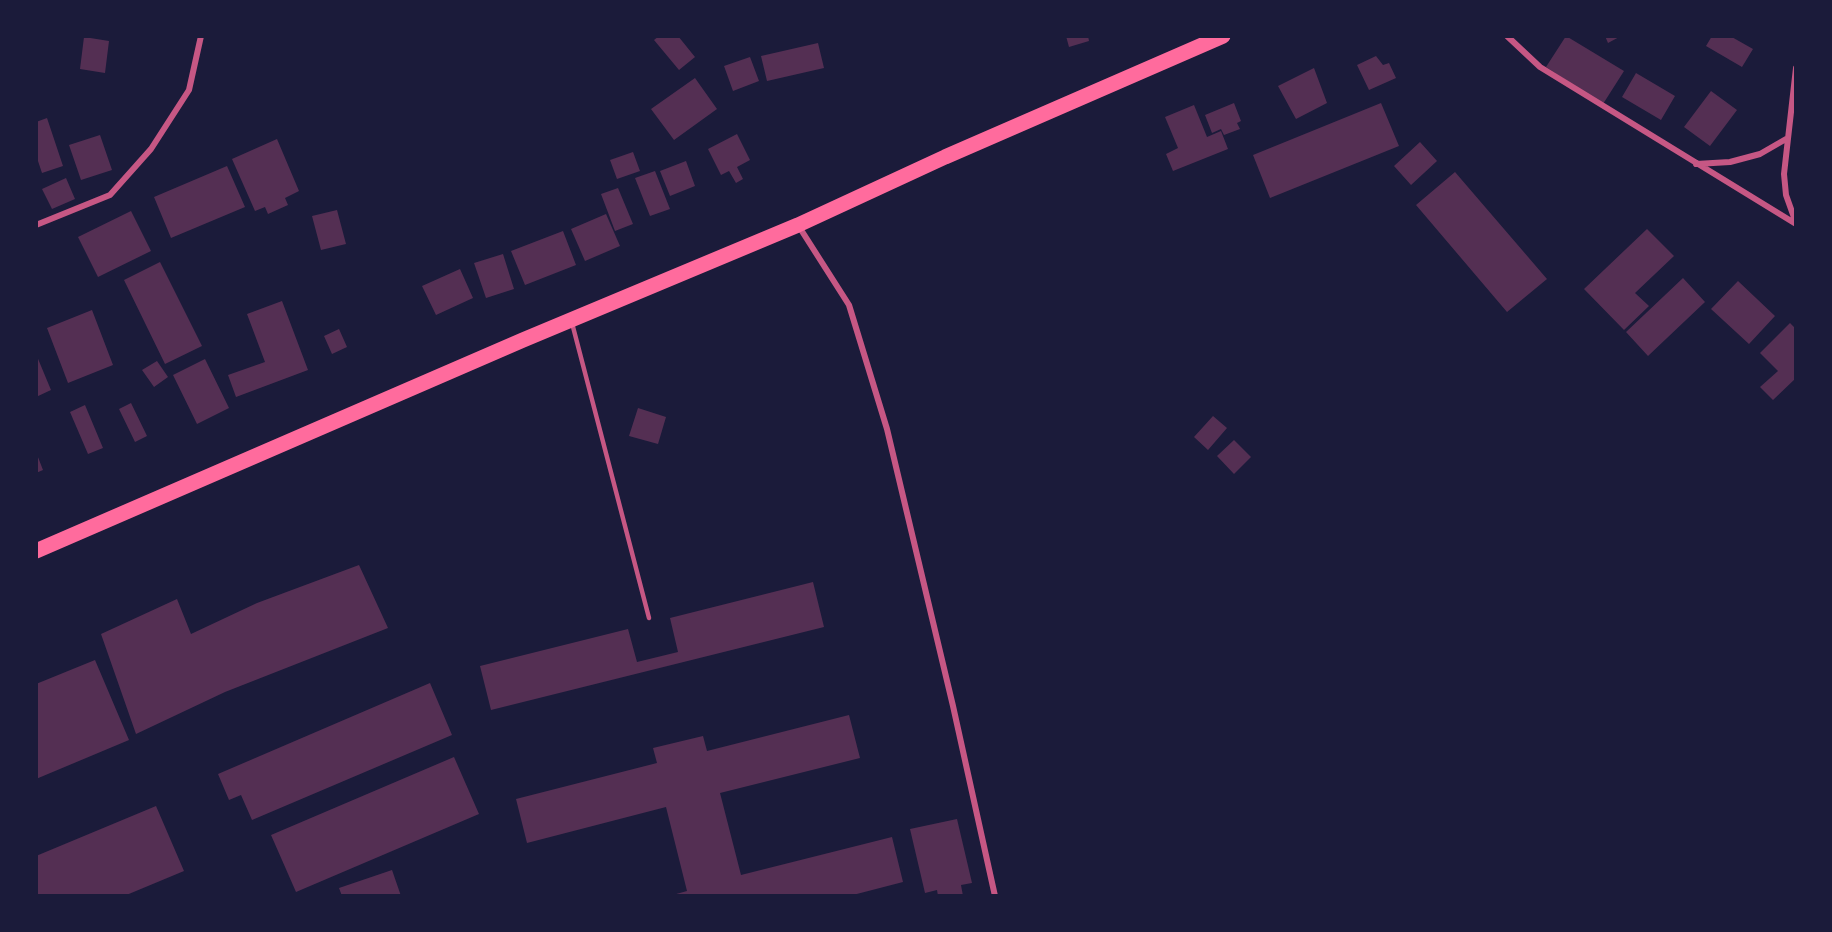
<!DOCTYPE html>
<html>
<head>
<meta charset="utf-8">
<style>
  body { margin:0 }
  #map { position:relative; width:1832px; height:932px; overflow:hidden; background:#1b1b3a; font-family:Cabin,sans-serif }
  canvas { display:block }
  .frame { position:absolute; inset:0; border:38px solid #1b1b3a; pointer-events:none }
</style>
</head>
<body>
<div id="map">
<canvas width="1832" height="932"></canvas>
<div class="frame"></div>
</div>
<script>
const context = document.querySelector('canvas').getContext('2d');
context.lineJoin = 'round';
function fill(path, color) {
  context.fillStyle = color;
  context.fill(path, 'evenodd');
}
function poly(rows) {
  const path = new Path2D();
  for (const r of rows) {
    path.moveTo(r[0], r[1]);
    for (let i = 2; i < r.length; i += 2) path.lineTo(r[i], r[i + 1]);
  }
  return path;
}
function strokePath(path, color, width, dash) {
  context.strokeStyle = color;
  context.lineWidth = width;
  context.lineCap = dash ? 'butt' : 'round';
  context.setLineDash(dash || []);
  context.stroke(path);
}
fill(poly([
  [659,36,678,36,695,57,679,70,654,40],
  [1066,36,1088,36,1089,41,1069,47],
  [1566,36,1624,71,1603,104,1546,67],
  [1605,36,1621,36,1608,43],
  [1712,36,1730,36,1753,49,1742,67,1706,46],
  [84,37,109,41,105,73,80,69],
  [818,43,824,68,767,81,761,56],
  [1376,56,1383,65,1389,63,1396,78,1369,90,1357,65],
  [750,57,759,81,733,91,724,66],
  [1314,68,1327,103,1296,119,1278,86],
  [1636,73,1675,96,1661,120,1622,97],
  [695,78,717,109,674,140,651,109],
  [1711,91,1737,110,1710,146,1684,127],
  [1234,103,1241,121,1237,123,1240,129,1224,135,1221,129,1212,133,1205,115],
  [1381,103,1399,146,1270,198,1253,155],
  [1194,105,1207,137,1221,131,1228,149,1173,171,1166,154,1178,148,1165,117],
  [47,118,63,166,42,173,36,155,36,122],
  [737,134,750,160,737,167,743,179,736,183,729,171,721,175,708,149],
  [100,135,112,170,81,180,69,145],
  [277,139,299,191,285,198,288,205,268,214,265,207,255,211,232,159],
  [1420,142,1437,161,1411,185,1394,166],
  [633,152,640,171,617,179,610,160],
  [686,161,695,186,670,196,660,171],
  [227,166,245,207,171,238,154,197],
  [655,171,670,209,650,216,635,178],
  [1455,172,1547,279,1507,312,1416,205],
  [66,178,75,199,52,209,42,189],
  [618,188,633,224,615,231,601,194],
  [337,210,346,244,321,250,312,216],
  [131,211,151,251,98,277,78,237],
  [606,214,620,246,585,261,571,229],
  [1647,229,1674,256,1635,293,1649,306,1624,330,1584,289],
  [563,231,576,265,525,285,511,251],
  [503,254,514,289,486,298,474,263],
  [160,262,202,346,165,364,124,280],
  [460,269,473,298,436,315,422,286],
  [1683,278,1705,302,1648,356,1626,332],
  [1738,281,1775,316,1749,344,1711,309],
  [282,301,308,370,236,397,228,375,265,362,247,314],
  [92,310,113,365,68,383,47,328],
  [1790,323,1796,329,1796,378,1773,400,1760,387,1778,371,1760,353],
  [339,329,347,347,332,354,324,336],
  [36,354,51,390,36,397],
  [205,359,229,408,197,424,173,375],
  [157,361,168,377,154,387,142,370],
  [131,403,147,436,135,442,119,409],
  [85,405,103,448,88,454,70,412],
  [638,408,666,417,658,444,629,436],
  [1213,416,1227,428,1208,450,1194,437],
  [1234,440,1251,457,1234,474,1217,456],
  [36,452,43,470,36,473],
  [359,565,388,628,225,692,136,734,101,634,177,599,191,634,257,603],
  [813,582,824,627,491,710,480,666,628,629,637,662,678,652,670,618],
  [95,660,129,740,36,779,36,684],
  [430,683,452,735,252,820,241,795,229,800,218,774],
  [849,715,860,758,720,793,741,875,892,837,903,882,849,896,669,896,687,891,666,807,527,843,516,799,657,763,653,748,703,736,707,751],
  [454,757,479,814,296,892,271,835],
  [156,806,184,871,124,896,36,896,36,856],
  [957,819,972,883,961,885,963,896,938,896,937,890,925,893,910,829],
  [392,870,401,896,342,896,339,888]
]), '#542f53');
strokePath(poly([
  [572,323,649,618]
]), '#c65784', 4.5);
strokePath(poly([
  [1507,36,1540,67,1796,224],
  [1796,68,1784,174,1786,195,1796,223],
  [1696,164,1730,162,1760,154,1786,139],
  [36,225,110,195,151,149,189,90,201,36],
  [798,225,849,305,887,429,953,706,995,896]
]), '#c65784', 6);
strokePath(poly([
  [36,551,523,340,798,225,945,157,1223,36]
]), '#ff6b9d', 15);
</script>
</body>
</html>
